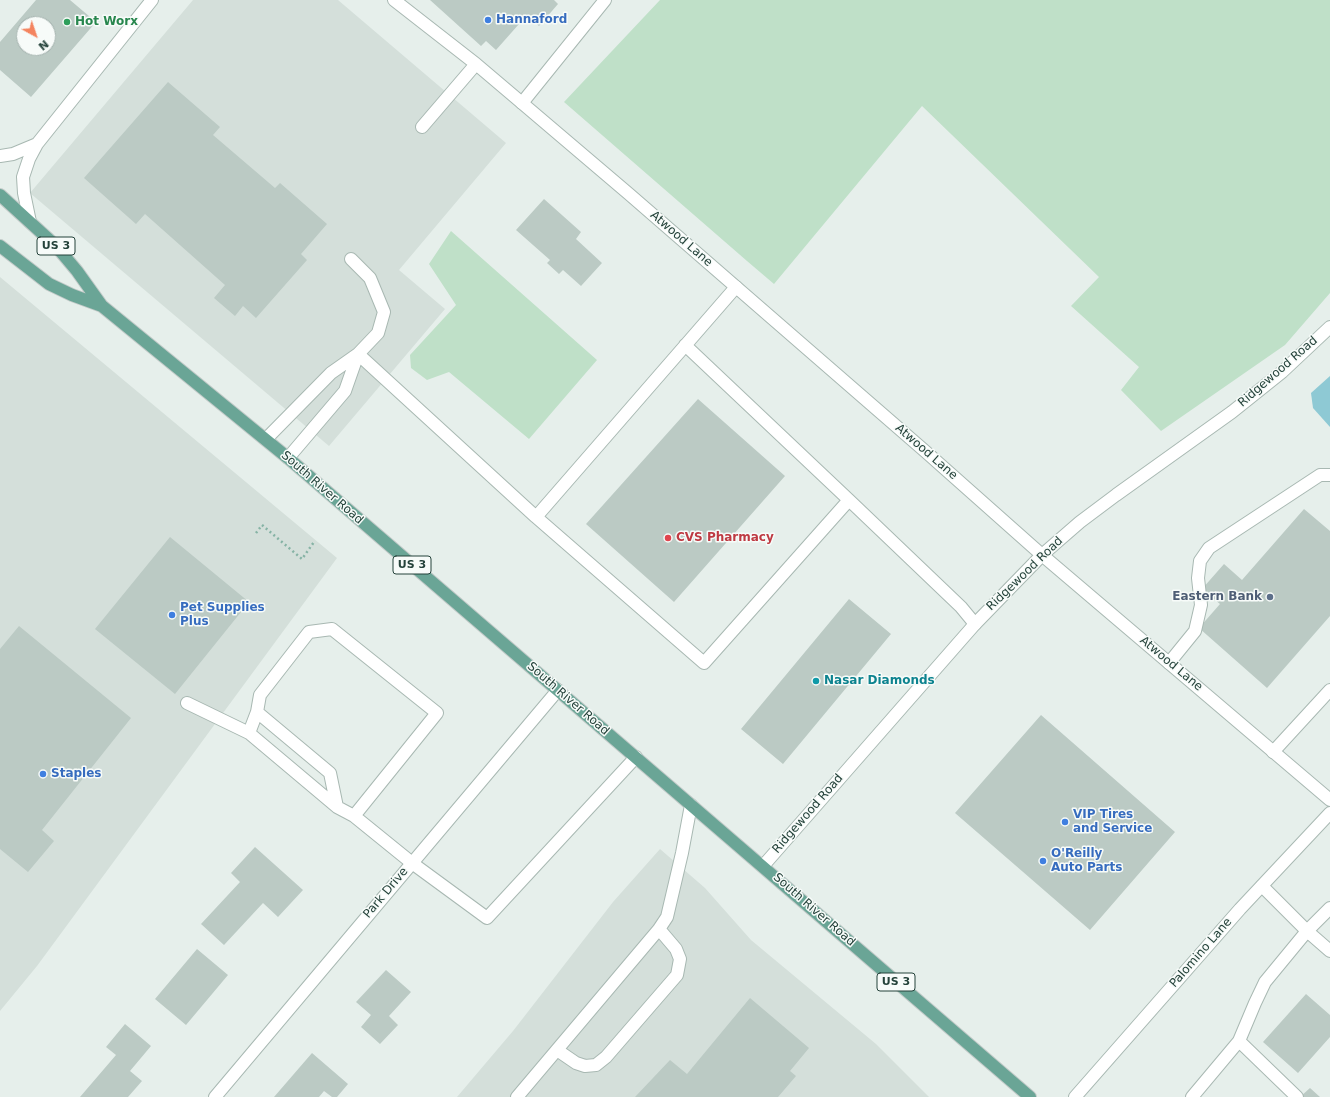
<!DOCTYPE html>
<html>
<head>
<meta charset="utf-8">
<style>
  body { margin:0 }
  #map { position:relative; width:1330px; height:1097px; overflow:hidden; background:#e6efeb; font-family:"DejaVu Sans",sans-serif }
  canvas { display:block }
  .north { position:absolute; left:16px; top:16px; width:40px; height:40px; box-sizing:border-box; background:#f7fbf9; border:1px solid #a3b1ad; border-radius:50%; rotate:140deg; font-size:11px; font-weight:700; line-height:16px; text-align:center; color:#24423a }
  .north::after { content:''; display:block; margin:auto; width:14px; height:18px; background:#f4845f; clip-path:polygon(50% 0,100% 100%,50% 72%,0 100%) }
</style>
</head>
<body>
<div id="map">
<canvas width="1330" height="1097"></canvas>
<div class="north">N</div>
</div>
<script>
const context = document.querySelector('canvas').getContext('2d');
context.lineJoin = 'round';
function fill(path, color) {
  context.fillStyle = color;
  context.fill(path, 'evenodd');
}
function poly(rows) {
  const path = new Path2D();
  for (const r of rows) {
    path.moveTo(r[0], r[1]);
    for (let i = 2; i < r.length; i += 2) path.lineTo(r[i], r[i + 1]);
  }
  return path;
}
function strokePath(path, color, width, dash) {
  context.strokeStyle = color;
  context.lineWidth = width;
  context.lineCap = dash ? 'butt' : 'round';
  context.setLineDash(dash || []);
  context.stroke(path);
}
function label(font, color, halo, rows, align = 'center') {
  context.font = font + ' "DejaVu Sans",sans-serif';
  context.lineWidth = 3;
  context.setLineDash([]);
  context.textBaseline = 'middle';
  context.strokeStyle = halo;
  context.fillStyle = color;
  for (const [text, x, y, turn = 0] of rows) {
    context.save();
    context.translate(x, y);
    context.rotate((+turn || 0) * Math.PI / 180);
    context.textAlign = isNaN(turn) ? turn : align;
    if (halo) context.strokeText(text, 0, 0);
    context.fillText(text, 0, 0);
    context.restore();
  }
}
fill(poly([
  [193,0,338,0,506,143,399,270,445,309,329,446,30,193],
  [0,277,337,558,37,966,0,1011],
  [660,849,705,888,751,940,876,1044,929,1097,457,1097,513,1031,613,902]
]), '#d4dfda');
fill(poly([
  [660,0,1330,0,1330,293,1285,345,1161,431,1121,390,1139,367,1071,306,1099,277,922,106,774,284,747,261,564,102],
  [451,231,597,360,529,439,449,372,427,380,411,368,410,355,456,305,429,264]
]), '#bfe0c8');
fill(poly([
  [1330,376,1330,427,1313,408,1311,393]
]), '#8ec9d4');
fill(poly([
  [36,0,70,0,96,22,31,97,0,70,0,42],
  [24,24,48,24,48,48,24,48],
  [430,0,554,0,558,4,539,26,527,15,496,50,486,41,481,46],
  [168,82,220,127,213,135,275,188,280,183,327,224,301,254,307,260,256,318,243,306,235,316,214,298,225,285,145,214,136,224,84,178],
  [544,199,581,232,576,239,602,263,581,286,563,270,559,274,547,263,550,260,516,230],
  [698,399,785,476,674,602,586,524],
  [1304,509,1330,531,1330,616,1267,688,1199,628,1220,604,1202,589,1224,564,1242,580],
  [170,537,249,602,175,694,95,629],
  [849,599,891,634,783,764,741,729],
  [19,626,131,718,42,830,54,841,28,872,0,849,0,649],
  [1041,715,1175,832,1090,930,955,813],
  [255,847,303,890,278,917,263,903,224,945,201,924,240,882,231,873],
  [197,949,228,975,186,1025,155,999],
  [386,970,411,992,389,1016,398,1025,380,1044,361,1027,371,1015,356,1002],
  [1306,994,1330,1015,1330,1037,1298,1073,1263,1042],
  [750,998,809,1048,790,1071,796,1076,778,1097,635,1097,670,1060,687,1074],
  [125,1024,151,1046,130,1071,142,1081,128,1097,80,1097,116,1055,106,1047],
  [312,1053,348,1084,337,1097,332,1097,324,1091,319,1097,274,1097],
  [1310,1088,1320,1097,1300,1097]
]), '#bbcac4');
const service = poly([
  [394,0,476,64,522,103,605,0],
  [422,127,476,64],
  [0,156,13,154,37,144],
  [30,222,24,193,23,177,29,159,37,144,152,0],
  [351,259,370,278,384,312,378,333,358,354,536,517,704,663,849,500,961,607,975,624],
  [685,345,849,500],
  [266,439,331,373,358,354,345,391,288,458],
  [536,517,736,287],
  [1169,663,1195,631,1201,605,1198,578,1200,561,1209,548,1320,475,1330,475],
  [187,703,249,733,337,807,354,816],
  [257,712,330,773,337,807],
  [249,733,257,712,260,695,309,632,332,629,437,713,354,816,412,863,487,918,636,757],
  [1273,752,1330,690],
  [1262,886,1307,931,1330,951],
  [1239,1041,1297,1097],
  [557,1050,576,1063,585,1066,596,1065,606,1057,677,975,680,959,676,949,659,929],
  [517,1097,659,929,667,917,682,853,691,805],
  [1192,1097,1239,1041,1255,1003,1265,982,1307,931,1330,908]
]);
const minor = poly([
  [522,103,629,194,926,452,1042,555,1330,800],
  [763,866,975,624,1042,555,1080,522,1116,495,1232,412,1282,372,1330,327],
  [215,1097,558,690],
  [1075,1097,1240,909,1330,813]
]);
const primary = poly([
  [0,195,56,246,77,271,102,306,288,458,1030,1097],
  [0,246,49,284,72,295,102,306]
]);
strokePath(service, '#a8b8b2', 14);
strokePath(minor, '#a8b8b2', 14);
strokePath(primary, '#c2cac8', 14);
strokePath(poly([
  [256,533,262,525,302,559,314,542]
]), '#86b3a5', 2.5, [2, 3]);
strokePath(service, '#fff', 12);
strokePath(minor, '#fff', 12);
strokePath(primary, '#6aa596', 12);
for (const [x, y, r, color] of [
  [488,20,4,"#3f7fe0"],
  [67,22,4,"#2e9e5b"],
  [668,538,4,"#e0444e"],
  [1270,597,4,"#5c6f8a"],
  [172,615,4,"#3f7fe0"],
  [816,681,4,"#0f9aa8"],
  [43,774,4,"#3f7fe0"],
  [1065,822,4,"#3f7fe0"],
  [1043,861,4,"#3f7fe0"]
]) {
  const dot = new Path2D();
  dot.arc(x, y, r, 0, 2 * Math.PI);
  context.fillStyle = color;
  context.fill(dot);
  strokePath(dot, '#f7fbf9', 1.5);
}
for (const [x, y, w] of [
  [56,246,38],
  [412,565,38],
  [896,982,38]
]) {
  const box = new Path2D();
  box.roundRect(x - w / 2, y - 9, w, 18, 3);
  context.fillStyle = '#f7fbf9';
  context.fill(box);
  strokePath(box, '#24423a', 1);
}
label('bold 11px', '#24423a', null, [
  ["US 3",56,246],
  ["US 3",412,565],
  ["US 3",896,982]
]);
label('bold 12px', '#366cbe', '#f7fbf9', [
  ["Hannaford",496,20],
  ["Pet Supplies",180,608],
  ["Plus",180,622],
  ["Staples",51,774],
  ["VIP Tires",1073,815],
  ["and Service",1073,829],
  ["O'Reilly",1051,854],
  ["Auto Parts",1051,868]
], 'left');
label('bold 12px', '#27864d', '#f7fbf9', [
  ["Hot Worx",75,22]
], 'left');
label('12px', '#24423a', '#f7fbf9', [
  ["Atwood Lane",681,239,41],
  ["Ridgewood Road",1278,372,-41],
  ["Atwood Lane",926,452,41],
  ["South River Road",322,488,41],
  ["Ridgewood Road",1025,574,-44],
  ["Atwood Lane",1171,664,40],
  ["South River Road",568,699,41],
  ["Ridgewood Road",808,814,-49],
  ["Park Drive",386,893,-50],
  ["South River Road",814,910,41],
  ["Palomino Lane",1201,953,-49]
]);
label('bold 12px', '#be3a42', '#f7fbf9', [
  ["CVS Pharmacy",676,538]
], 'left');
label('bold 12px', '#4e5e75', '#f7fbf9', [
  ["Eastern Bank",1262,597]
], 'right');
label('bold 12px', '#0d838f', '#f7fbf9', [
  ["Nasar Diamonds",824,681]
], 'left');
</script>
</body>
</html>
